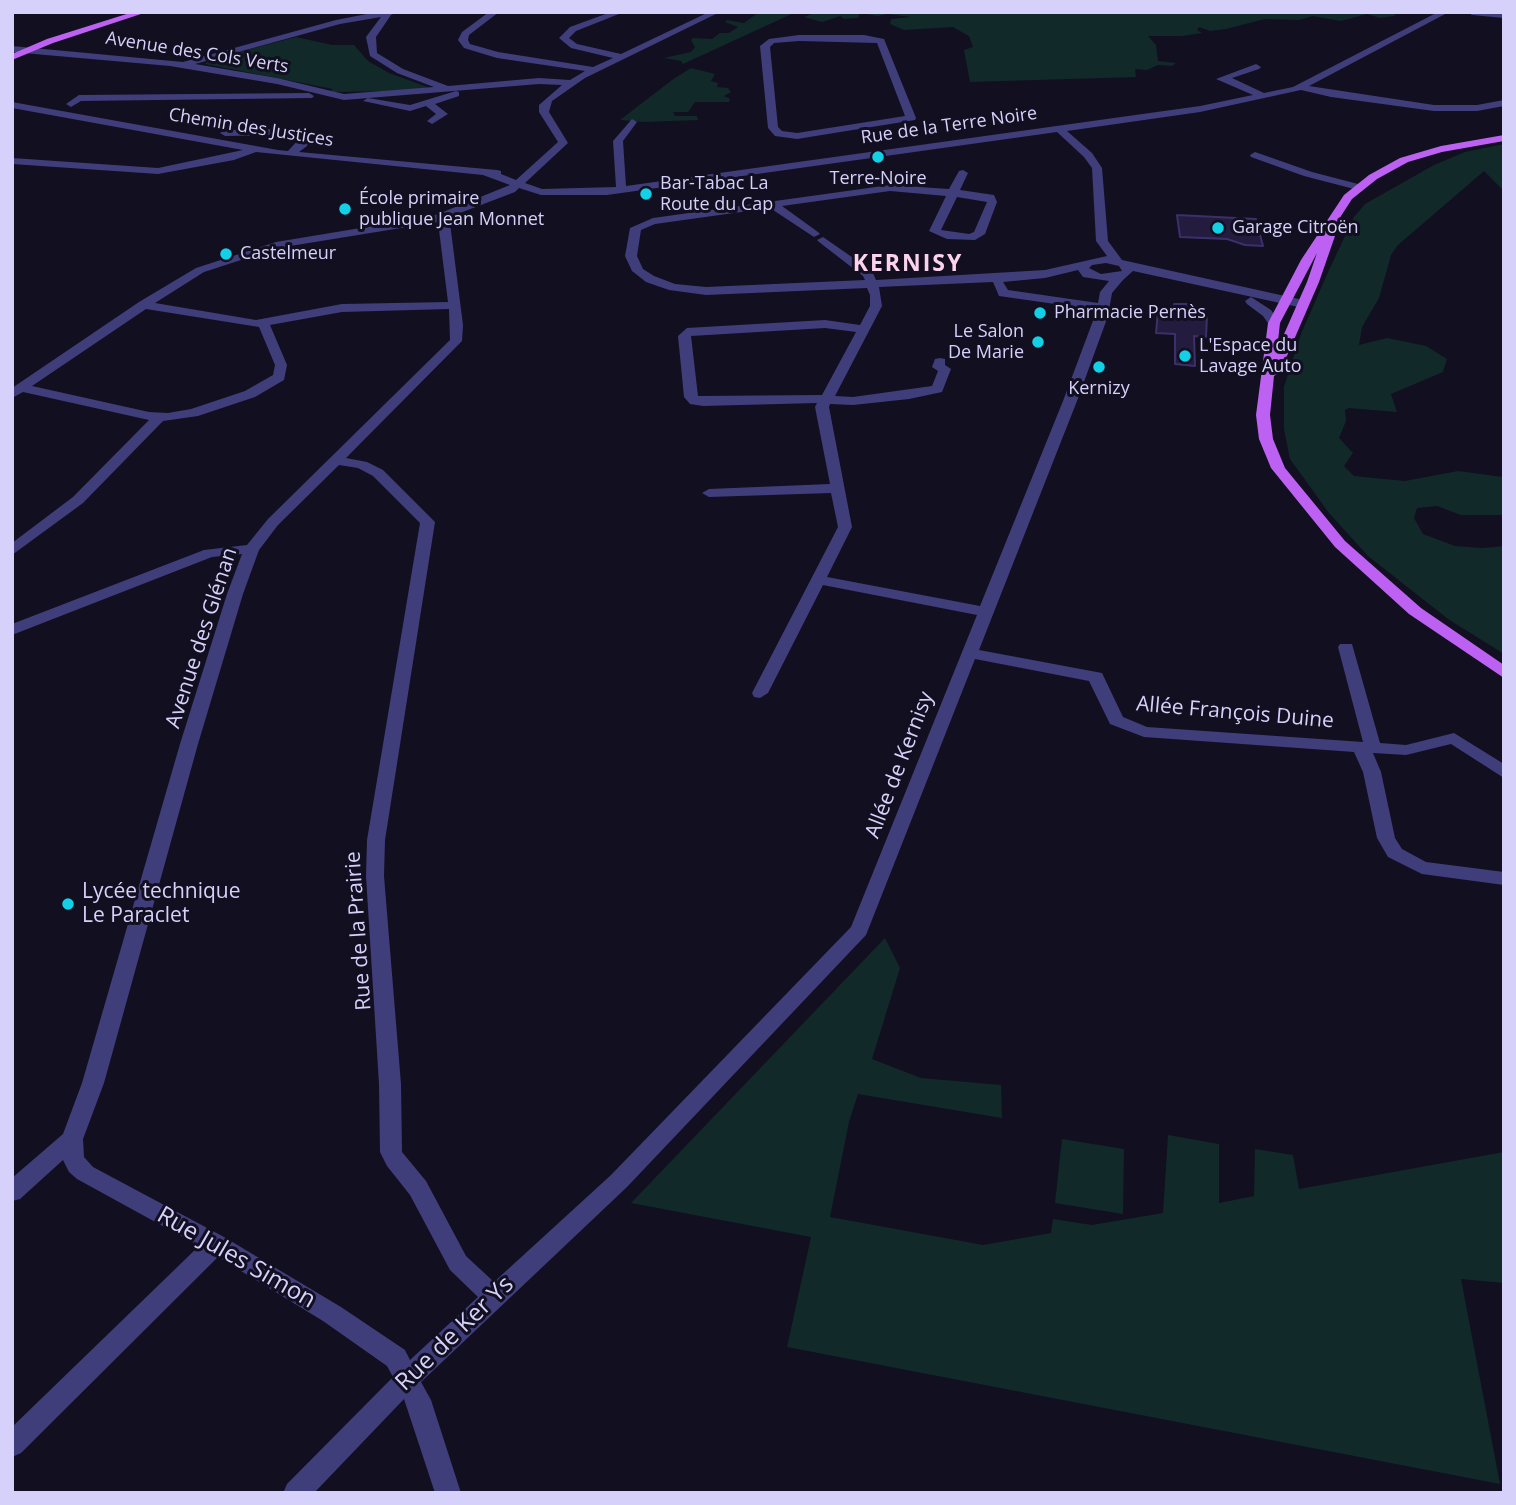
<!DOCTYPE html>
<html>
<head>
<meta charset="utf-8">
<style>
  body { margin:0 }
  #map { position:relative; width:1516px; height:1505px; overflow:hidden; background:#120f20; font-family:"Open Sans",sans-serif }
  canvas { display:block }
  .frame { position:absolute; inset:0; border:14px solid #d6d1fb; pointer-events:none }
</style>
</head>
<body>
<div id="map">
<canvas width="1516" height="1505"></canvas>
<div class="frame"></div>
</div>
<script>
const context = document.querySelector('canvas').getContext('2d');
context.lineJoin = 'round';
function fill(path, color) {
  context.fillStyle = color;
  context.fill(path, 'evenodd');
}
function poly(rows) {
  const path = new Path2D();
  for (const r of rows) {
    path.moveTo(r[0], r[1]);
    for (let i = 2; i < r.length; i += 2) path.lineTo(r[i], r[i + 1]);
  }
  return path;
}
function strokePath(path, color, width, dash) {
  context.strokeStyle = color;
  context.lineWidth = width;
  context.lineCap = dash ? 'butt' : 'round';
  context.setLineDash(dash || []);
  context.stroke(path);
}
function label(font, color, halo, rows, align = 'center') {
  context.font = font + ' "Open Sans",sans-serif';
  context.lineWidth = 6;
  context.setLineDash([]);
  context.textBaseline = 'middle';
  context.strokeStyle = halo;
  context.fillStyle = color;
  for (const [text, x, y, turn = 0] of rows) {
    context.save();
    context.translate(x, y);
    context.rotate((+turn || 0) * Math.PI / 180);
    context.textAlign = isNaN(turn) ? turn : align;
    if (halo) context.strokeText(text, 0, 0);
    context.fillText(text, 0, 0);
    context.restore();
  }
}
fill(poly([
  [759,12,796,12,683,64,681,61,664,58,691,52,695,47,691,40,693,38,712,39,720,33,729,33,738,27,725,22,727,20,744,23],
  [816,12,1398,12,1394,16,1380,18,1367,14,1341,21,1313,16,1299,20,1265,19,1226,29,1210,31,1199,27,1197,30,1202,33,1182,36,1148,36,1156,45,1158,61,1176,63,1172,66,1158,65,1147,70,1135,69,1136,77,970,82,964,50,973,47,969,36,953,27,904,30,890,24,891,19,911,17,887,14,878,16,860,13,858,18,844,19,840,16,822,22,804,17],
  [296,37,332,45,354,45,368,61,389,73,430,88,411,91,329,92,333,89,205,64,209,60],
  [691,68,715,74,711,81,718,83,717,87,728,88,731,92,724,96,730,99,729,102,695,102,688,112,673,112,675,116,697,116,698,120,644,122,620,120,672,80],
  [1504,144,1504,191,1484,171,1398,245,1391,255,1379,298,1362,327,1359,345,1387,338,1426,346,1447,359,1443,372,1391,394,1397,412,1349,408,1345,410,1346,421,1339,438,1353,453,1344,466,1354,476,1405,481,1458,471,1503,477,1504,515,1461,515,1437,506,1417,508,1414,518,1423,534,1455,546,1483,548,1504,546,1504,654,1448,619,1368,556,1329,513,1290,459,1284,429,1284,387,1301,334,1328,272,1354,217,1365,204,1434,165,1465,152],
  [885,938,900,968,872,1059,921,1078,1001,1085,1002,1118,858,1094,849,1122,830,1217,983,1245,1051,1233,1053,1219,1092,1225,1163,1213,1168,1135,1219,1144,1219,1203,1254,1196,1255,1149,1293,1155,1299,1189,1504,1152,1504,1283,1461,1279,1500,1484,787,1347,811,1237,631,1203],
  [1062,1139,1124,1149,1123,1214,1055,1203]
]), '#122929');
const building = poly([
  [1177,215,1256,219,1263,246,1245,245,1227,239,1180,237,1177,215],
  [1174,304,1194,304,1194,315,1207,316,1206,337,1194,336,1195,366,1175,364,1175,334,1156,333,1158,311,1174,313,1174,304]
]);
fill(building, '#231c3f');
strokePath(building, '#3c306a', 2);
fill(poly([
  [377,12,397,12,391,15,376,37,377,53,403,69,448,86,539,78,570,80,585,71,497,58,464,48,458,40,462,32,489,12,499,12,469,35,468,40,470,44,498,52,593,67,613,58,571,48,559,38,570,27,611,12,624,12,576,31,569,38,577,44,621,54,709,12,720,12,585,78,552,101,549,112,568,143,525,183,542,189,616,187,613,141,632,119,637,122,623,141,626,186,1200,106,1253,95,1216,79,1256,64,1261,67,1259,69,1232,78,1264,93,1293,87,1438,12,1449,12,1309,86,1434,105,1477,105,1504,100,1504,106,1477,111,1434,111,1331,97,1301,90,1200,112,1067,131,1092,153,1102,168,1108,241,1122,260,1303,300,1309,304,1303,308,1133,271,1123,280,1112,293,1108,316,1077,401,979,650,1102,673,1123,717,1147,727,1363,742,1338,647,1340,644,1352,644,1380,743,1406,745,1454,733,1504,764,1504,778,1451,744,1406,755,1373,753,1381,772,1395,838,1402,849,1426,862,1504,872,1504,885,1422,874,1388,857,1377,838,1363,772,1354,752,1144,737,1110,724,1089,681,975,659,866,935,627,1187,421,1382,431,1400,461,1493,435,1493,404,1399,314,1493,283,1493,287,1484,393,1377,387,1366,323,1321,218,1257,21,1453,12,1457,12,1427,199,1246,77,1179,69,1172,63,1160,20,1199,12,1201,12,1178,63,1134,82,1083,180,744,227,594,242,554,212,557,12,635,12,624,204,550,247,545,268,519,450,340,449,309,342,312,270,325,287,365,284,380,255,397,198,416,163,421,83,503,12,555,12,543,73,497,149,420,23,392,12,398,12,388,139,302,196,268,276,242,433,216,510,185,483,175,256,152,234,160,158,174,12,164,12,158,158,168,243,150,12,108,12,102,278,150,288,151,300,138,292,135,225,136,220,133,225,130,293,129,311,136,307,146,299,152,497,170,501,171,501,174,516,180,558,142,539,112,539,105,562,85,539,84,344,100,277,84,170,66,12,52,12,46,183,62,336,20,377,12],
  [381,17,366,37,370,56,397,73,434,87,344,94,277,78,195,64,340,24,381,17],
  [1057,132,1084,157,1092,168,1096,241,1107,256,1045,270,876,280,872,271,823,237,817,240,819,242,863,276,865,280,706,287,675,284,654,276,643,269,637,256,641,230,655,224,770,208,814,237,820,234,818,232,782,206,890,191,946,196,929,231,947,239,975,240,985,234,997,202,994,195,960,190,968,173,963,170,959,171,949,189,890,185,653,218,630,228,625,256,632,271,646,282,669,290,706,295,867,288,870,295,870,306,860,325,825,320,687,328,678,336,684,397,690,404,703,406,817,403,815,407,830,484,709,489,702,493,709,497,831,493,838,527,752,693,754,697,760,698,768,693,823,585,977,615,851,927,611,1175,494,1282,466,1256,426,1181,402,1152,401,1084,384,876,385,840,435,522,383,470,367,462,346,458,462,341,463,325,450,223,447,218,515,192,519,188,541,195,607,195,1057,132],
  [957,197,987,202,974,232,969,234,941,230,957,197],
  [438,222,448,302,342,304,256,320,155,303,204,272,278,248,438,222],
  [1106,263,1119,266,1122,271,1101,274,1089,268,1092,265,1106,263],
  [1078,270,1083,277,1109,281,1100,292,1098,303,1008,290,1003,282,1045,278,1078,270],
  [993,282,999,296,1097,310,1063,401,980,606,827,577,852,527,829,407,830,404,853,405,909,399,942,392,951,369,945,365,945,359,940,358,935,359,932,367,938,371,932,386,853,397,835,396,882,306,879,287,993,282],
  [146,309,259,327,275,365,273,375,245,391,191,409,168,413,149,412,32,386,146,309],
  [825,328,856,332,822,395,698,396,691,336,825,328],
  [339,465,358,468,373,476,420,523,367,840,366,876,379,1084,380,1152,387,1166,410,1195,450,1270,478,1297,410,1360,405,1350,341,1307,224,1237,93,1167,84,1157,83,1139,104,1083,198,744,243,594,259,550,278,525,339,465],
  [1468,12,1504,12,1504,18,1472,15,1468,12],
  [799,35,864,35,884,39,916,118,915,120,797,139,775,136,768,128,760,46,769,39,799,35],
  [799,41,877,43,905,116,797,133,782,131,778,127,770,47,774,43,799,41],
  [456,91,459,92,459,96,435,104,448,114,432,124,427,121,436,114,426,106,410,111,363,101,368,98,410,105,456,91],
  [309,93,314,96,312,98,81,101,71,107,66,104,79,95,309,93],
  [1255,152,1312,172,1362,185,1363,187,1358,190,1304,176,1251,157,1250,155,1255,152],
  [1251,297,1271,310,1280,323,1278,326,1270,326,1263,316,1247,304,1245,301,1251,297]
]), '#403d7b');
fill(poly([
  [133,12,147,12,53,43,12,60,12,54,47,39,133,12],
  [1504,135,1504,141,1442,152,1408,162,1377,179,1352,199,1330,233,1335,236,1319,282,1280,372,1274,376,1270,415,1273,439,1285,468,1345,541,1421,608,1504,665,1504,678,1409,614,1335,547,1271,468,1259,439,1256,415,1268,323,1301,260,1344,195,1369,175,1400,158,1441,146,1504,135],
  [1317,253,1307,282,1277,350,1280,323,1317,253]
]), '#bc61f2');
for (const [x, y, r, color] of [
  [878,157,7,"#12d1e6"],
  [646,194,7,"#12d1e6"],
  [345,209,7,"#12d1e6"],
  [1218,228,7,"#12d1e6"],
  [226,254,7,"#12d1e6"],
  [1040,313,7,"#12d1e6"],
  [1038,342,7,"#12d1e6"],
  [1185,356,7,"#12d1e6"],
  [1099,367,7,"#12d1e6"],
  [68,904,7,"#12d1e6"]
]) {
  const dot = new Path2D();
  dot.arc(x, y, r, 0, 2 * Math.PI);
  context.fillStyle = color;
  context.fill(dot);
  strokePath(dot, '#120f20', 2.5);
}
label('18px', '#d6d1fb', '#120f20', [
  ["Avenue des Cols Verts",197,53,9],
  ["Rue de la Terre Noire",949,126,-8],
  ["Chemin des Justices",251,128,9]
]);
label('18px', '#d6d1fb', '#120f20', [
  ["Terre-Noire",878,179,"center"],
  ["Bar-Tabac La",660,184],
  ["Route du Cap",660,205],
  ["École primaire",359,199],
  ["publique Jean Monnet",359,220],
  ["Garage Citroën",1232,228],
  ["Castelmeur",240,254],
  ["Pharmacie Pernès",1054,313],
  ["Le Salon",1024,332,"right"],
  ["De Marie",1024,353,"right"],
  ["L'Espace du",1199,346],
  ["Lavage Auto",1199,367],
  ["Kernizy",1099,389,"center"]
], 'left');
label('21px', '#d6d1fb', '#120f20', [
  ["Avenue des Glénan",202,638,-72],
  ["Allée François Duine",1235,713,5],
  ["Allée de Kernisy",900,765,-69],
  ["Rue de la Prairie",359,931,-94]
]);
label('21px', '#d6d1fb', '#120f20', [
  ["Lycée technique",82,892],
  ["Le Paraclet",82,916]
], 'left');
context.letterSpacing = '2px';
label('bold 23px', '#fcd3ed', '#120f20', [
  ["KERNISY",908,264]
]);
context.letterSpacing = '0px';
label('24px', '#d6d1fb', '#120f20', [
  ["Rue Jules Simon",236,1258,30],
  ["Rue de Ker Ys",455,1334,-44]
]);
</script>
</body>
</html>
